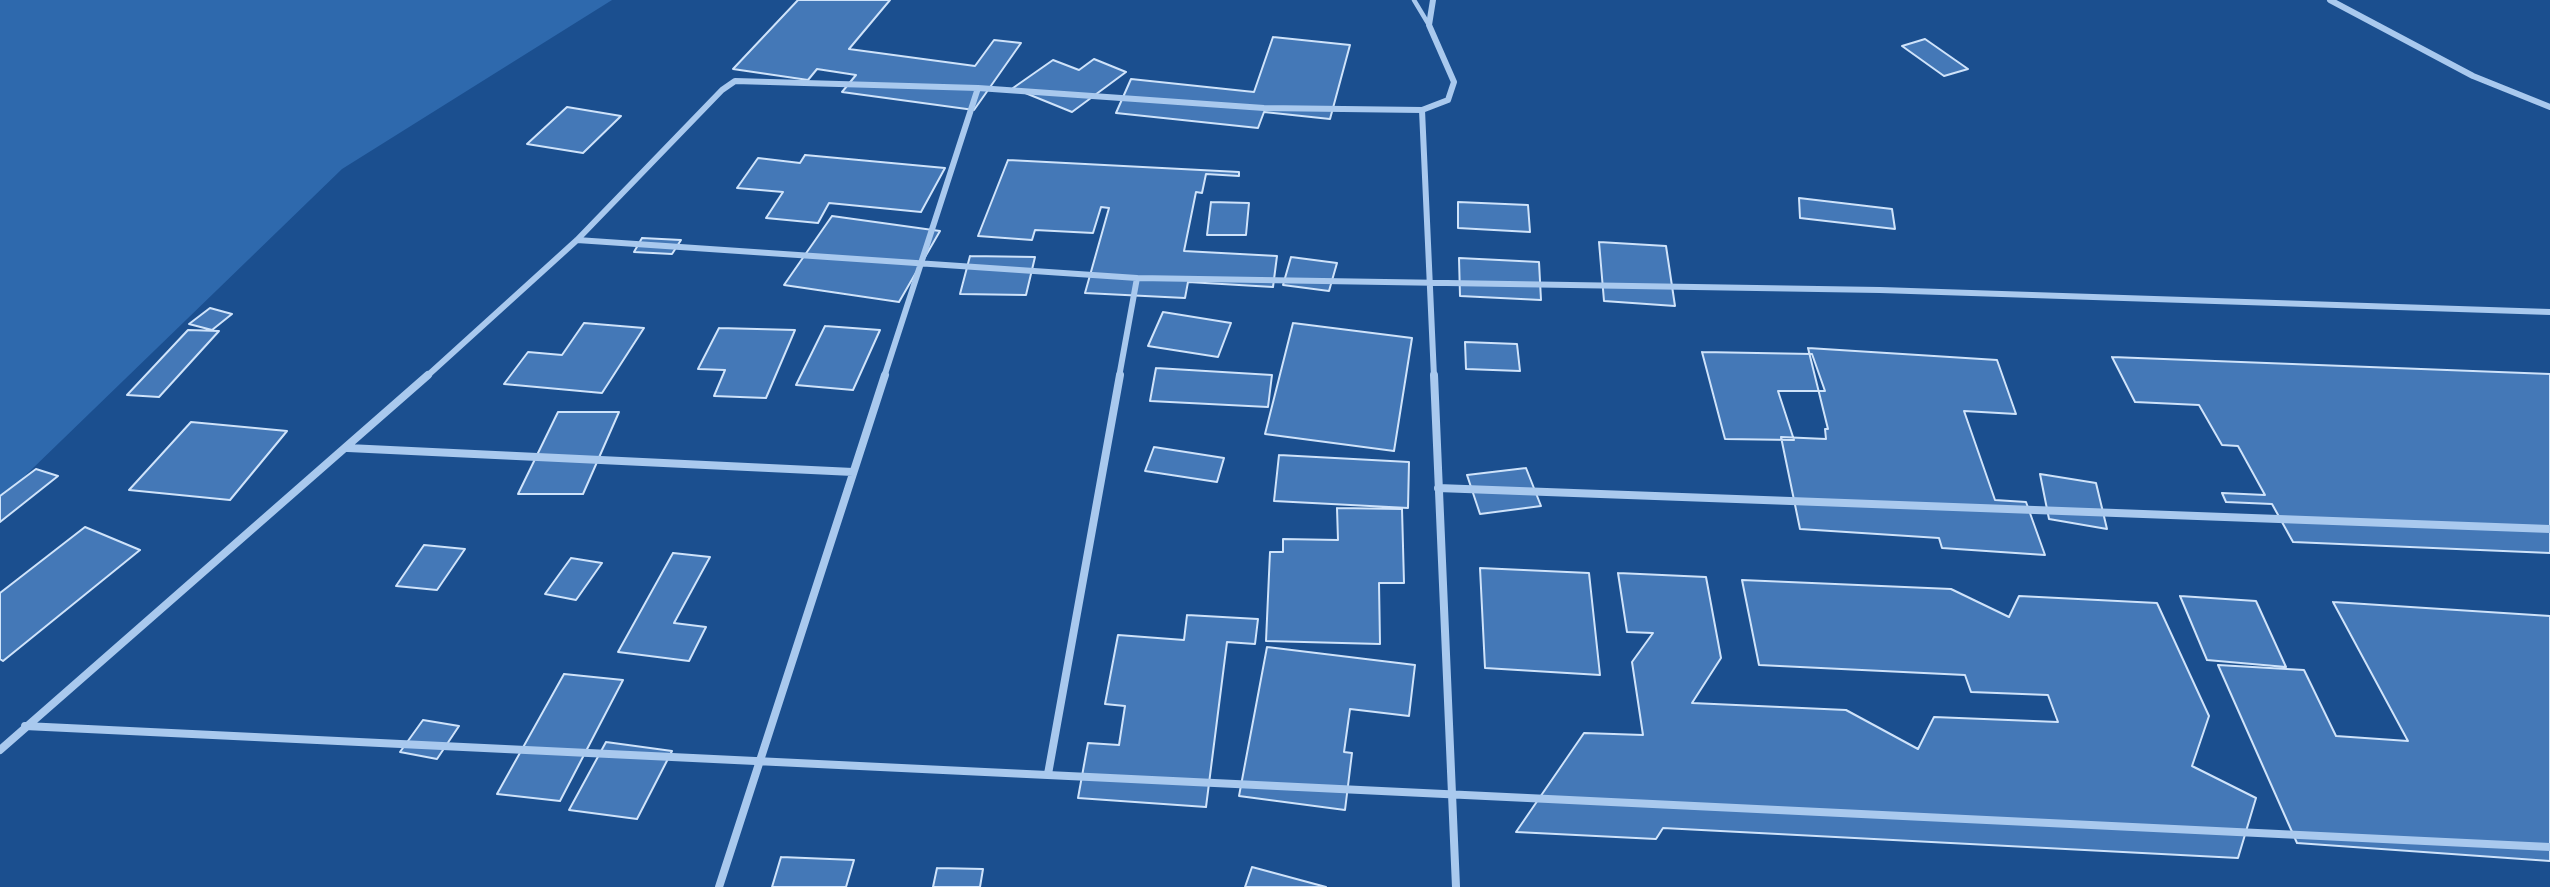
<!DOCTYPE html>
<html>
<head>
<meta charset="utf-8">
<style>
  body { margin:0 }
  canvas { display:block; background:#1b4f8f }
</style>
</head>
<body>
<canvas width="2550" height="887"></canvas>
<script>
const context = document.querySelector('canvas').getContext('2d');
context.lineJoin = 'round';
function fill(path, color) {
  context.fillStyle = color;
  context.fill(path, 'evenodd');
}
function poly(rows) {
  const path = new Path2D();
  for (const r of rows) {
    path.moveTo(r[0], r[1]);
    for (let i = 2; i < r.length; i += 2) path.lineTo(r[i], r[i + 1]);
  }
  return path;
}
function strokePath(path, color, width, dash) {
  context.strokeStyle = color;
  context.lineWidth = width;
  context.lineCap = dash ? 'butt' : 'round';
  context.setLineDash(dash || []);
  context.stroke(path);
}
fill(poly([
  [0,0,612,0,342,169,0,500]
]), '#2e69ad');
const building = poly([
  [798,0,890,0,849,49,975,66,994,40,1021,43,974,110,842,92,856,75,817,69,808,80,733,69,798,0],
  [1273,37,1350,45,1330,119,1264,112,1258,128,1116,113,1131,79,1254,92,1273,37],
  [1925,39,1968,69,1944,76,1902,46,1925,39],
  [1094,59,1126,72,1072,112,1013,88,1053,60,1079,70,1094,59],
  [567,107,621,116,583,153,527,144,567,107],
  [805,155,945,168,921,212,829,203,818,223,766,218,783,192,737,188,758,158,800,163,805,155],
  [1008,160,1239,172,1239,176,1206,174,1202,193,1196,192,1184,251,1277,256,1273,287,1188,282,1185,298,1085,293,1109,208,1101,207,1093,233,1035,230,1032,240,978,236,1008,160],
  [1799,198,1892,209,1895,229,1800,218,1799,198],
  [1211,202,1249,203,1246,235,1207,235,1211,202],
  [1458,202,1528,205,1530,232,1458,228,1458,202],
  [832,216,940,231,899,302,784,285,832,216],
  [642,238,681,240,672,254,634,252,642,238],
  [1599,242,1666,246,1675,306,1604,301,1599,242],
  [970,256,1035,257,1026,295,960,294,970,256],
  [1291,257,1337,263,1329,291,1283,285,1291,257],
  [1459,258,1539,262,1541,300,1460,296,1459,258],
  [210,308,232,314,212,330,189,324,210,308],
  [1163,312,1231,323,1218,357,1148,346,1163,312],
  [584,323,644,328,602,393,504,384,528,352,562,355,584,323],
  [1293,323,1412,338,1394,451,1265,434,1293,323],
  [825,326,880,330,853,390,796,385,825,326],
  [719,328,795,330,766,398,714,396,725,370,698,369,719,328],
  [188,330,219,331,159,397,127,395,188,330],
  [1465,342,1517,344,1520,371,1466,369,1465,342],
  [1808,348,1997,360,2016,414,1964,411,1995,500,2026,502,2045,555,1942,548,1939,538,1800,529,1781,437,1826,439,1825,429,1828,429,1808,348],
  [1702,352,1812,354,1825,391,1778,391,1794,440,1725,439,1702,352],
  [2112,357,2550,374,2550,553,2293,542,2272,504,2226,502,2222,493,2265,495,2238,446,2222,445,2199,405,2135,402,2112,357],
  [1156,368,1272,375,1268,407,1150,401,1156,368],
  [558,412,619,412,583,494,518,494,558,412],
  [191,422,287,431,230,500,129,490,191,422],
  [1154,447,1224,458,1217,482,1145,471,1154,447],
  [1279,455,1409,462,1408,508,1274,501,1279,455],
  [1526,468,1541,506,1480,514,1467,475,1526,468],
  [36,469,58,476,0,522,0,496,36,469],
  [2040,474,2096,483,2107,529,2049,519,2040,474],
  [1337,508,1402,509,1404,583,1379,583,1380,644,1266,641,1270,552,1283,552,1283,539,1338,540,1337,508],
  [85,527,140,550,3,661,0,659,0,593,85,527],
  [424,545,465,549,437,590,396,586,424,545],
  [673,553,710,557,674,623,706,627,689,661,618,652,673,553],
  [571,558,602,563,576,600,545,594,571,558],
  [1480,568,1589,573,1600,675,1485,668,1480,568],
  [1618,573,1706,577,1721,658,1692,703,1846,710,1918,749,1934,717,2058,722,2048,695,1971,692,1965,675,1759,665,1742,580,1951,589,2009,617,2019,596,2157,603,2209,716,2192,766,2256,798,2238,858,1663,828,1656,839,1516,832,1584,733,1643,735,1632,662,1653,633,1627,632,1618,573],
  [2180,596,2256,601,2286,667,2207,660,2180,596],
  [2333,602,2550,616,2550,861,2297,843,2218,665,2304,670,2336,736,2408,741,2333,602],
  [1187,615,1258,619,1255,644,1227,642,1206,807,1078,798,1088,743,1119,745,1125,706,1105,704,1118,635,1184,640,1187,615],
  [1267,647,1415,665,1409,716,1350,709,1344,752,1352,753,1345,810,1239,796,1267,647],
  [564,674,623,680,560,801,497,794,564,674],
  [423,720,459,726,437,759,400,752,423,720],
  [606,742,672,751,637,819,569,810,606,742],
  [781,857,854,860,846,887,772,887,781,857],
  [1252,867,1326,887,1245,887,1252,867],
  [937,868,983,869,980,887,933,887,937,868]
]);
fill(building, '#4478b7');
strokePath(building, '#cfe3fa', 2);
strokePath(poly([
  [1414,0,1429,25]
]), '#a9c9ee', 4.5);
strokePath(poly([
  [2330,0,2473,76,2550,107],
  [1422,110,1434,377],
  [577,240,1137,278,1880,290,2550,312],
  [426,377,577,240,722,90,735,81,978,88,1264,108,1422,110,1448,100,1454,82,1429,25,1433,0],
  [884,377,978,88],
  [1119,377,1137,278]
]), '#a9c9ee', 6);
strokePath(poly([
  [1434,375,1456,887],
  [348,448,853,472],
  [1438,488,2550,529],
  [25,726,2550,847],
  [0,750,428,375],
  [1048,774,1120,375],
  [719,887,885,375]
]), '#a9c9ee', 8);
</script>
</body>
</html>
